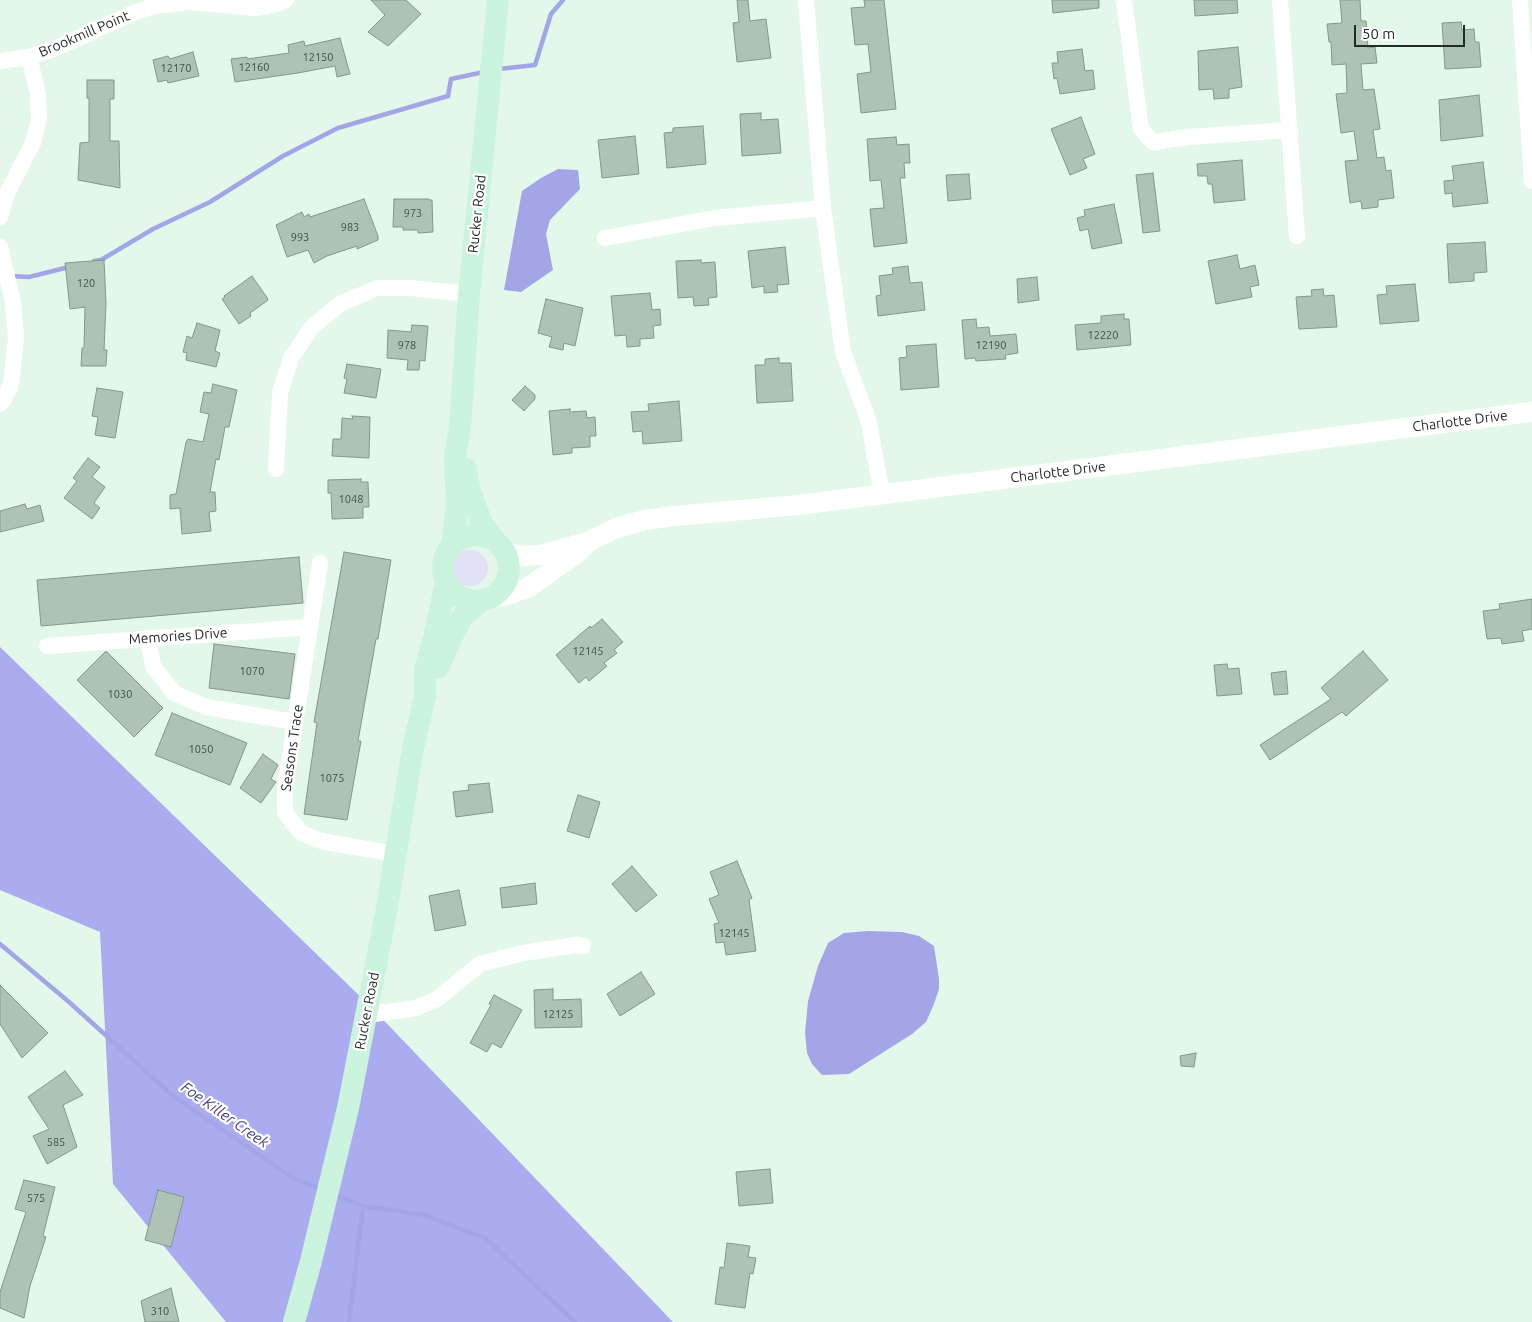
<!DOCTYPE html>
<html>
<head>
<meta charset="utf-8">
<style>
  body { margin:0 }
  #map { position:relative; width:1532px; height:1322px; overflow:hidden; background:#e3f8ea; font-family:Ubuntu,sans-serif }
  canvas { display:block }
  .scale { position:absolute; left:1354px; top:25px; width:111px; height:22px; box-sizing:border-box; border:2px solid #232b26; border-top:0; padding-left:6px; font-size:15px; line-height:18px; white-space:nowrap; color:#232b26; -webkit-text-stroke:4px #fff; paint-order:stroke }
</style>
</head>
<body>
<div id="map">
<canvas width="1532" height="1322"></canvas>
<div class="scale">50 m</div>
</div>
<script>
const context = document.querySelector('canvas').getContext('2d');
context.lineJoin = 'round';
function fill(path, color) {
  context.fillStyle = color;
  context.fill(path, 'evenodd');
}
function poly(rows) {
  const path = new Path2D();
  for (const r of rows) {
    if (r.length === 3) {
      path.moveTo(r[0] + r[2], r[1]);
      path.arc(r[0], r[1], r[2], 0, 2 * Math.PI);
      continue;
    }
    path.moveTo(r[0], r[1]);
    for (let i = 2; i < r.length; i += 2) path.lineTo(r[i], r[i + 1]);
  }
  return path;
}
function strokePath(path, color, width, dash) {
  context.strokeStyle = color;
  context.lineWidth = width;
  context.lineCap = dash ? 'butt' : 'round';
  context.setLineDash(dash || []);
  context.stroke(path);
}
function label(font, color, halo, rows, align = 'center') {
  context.font = font + ' Ubuntu,sans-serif';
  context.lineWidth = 4.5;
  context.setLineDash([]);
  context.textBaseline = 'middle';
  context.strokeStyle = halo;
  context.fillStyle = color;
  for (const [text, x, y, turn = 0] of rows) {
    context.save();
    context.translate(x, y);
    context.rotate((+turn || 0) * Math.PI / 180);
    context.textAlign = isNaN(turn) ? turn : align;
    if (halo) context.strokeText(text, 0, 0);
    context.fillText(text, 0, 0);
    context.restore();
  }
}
fill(poly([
  [470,568,18]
]), '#e1e2f7');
fill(poly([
  [0,647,370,1006,673,1322,226,1322,113,1184,100,932,0,890]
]), '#abacef');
fill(poly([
  [558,169,578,170,580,189,550,220,546,234,553,270,521,292,504,290,522,191,541,178],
  [868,931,902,932,919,936,934,946,939,979,939,989,934,1004,926,1022,912,1034,849,1074,822,1075,812,1064,807,1053,805,1033,808,1001,818,966,828,943,844,933]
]), '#a4a5e7');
strokePath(poly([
  [499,69,535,65,551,14,563,0],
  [94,261,101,260,153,229,210,202,283,156,338,128,448,96,451,79,484,72],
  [11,276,29,277,69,267],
  [0,944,69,1002,173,1096,295,1179,321,1189],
  [333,1194,363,1206,349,1322],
  [363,1206,424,1215,485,1238,575,1322]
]), '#a4a5e7', 4.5);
const building = poly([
  [371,0,406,0,421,14,388,46,368,32,385,15,371,0],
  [737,0,748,0,750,21,766,19,771,58,737,62,733,23,739,22,737,0],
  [864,0,884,0,896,109,861,113,857,74,871,72,868,44,855,45,851,8,865,7,864,0],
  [1052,0,1099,0,1099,8,1053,13,1052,0],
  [1194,0,1237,0,1238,13,1195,16,1194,0],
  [1340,0,1360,0,1361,21,1366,21,1368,48,1375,47,1377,63,1361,64,1363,90,1374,89,1380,129,1373,130,1377,158,1384,157,1386,171,1391,170,1394,198,1378,200,1378,207,1362,209,1361,201,1350,203,1345,161,1358,160,1354,131,1341,133,1336,94,1347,93,1346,64,1332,65,1331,42,1329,42,1327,24,1342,23,1340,0],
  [1461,22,1462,30,1474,29,1475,42,1479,42,1481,67,1445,69,1442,23,1461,22],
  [340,38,350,74,337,77,335,66,298,73,235,82,231,59,247,57,247,59,289,53,288,45,304,41,305,46,340,38],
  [1238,47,1242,87,1229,89,1229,98,1214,99,1213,89,1199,90,1198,51,1238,47],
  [1082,49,1085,71,1093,70,1095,89,1060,94,1057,78,1054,79,1052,63,1058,63,1057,52,1082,49],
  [193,52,199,76,168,83,167,80,158,82,153,60,168,56,170,59,193,52],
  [87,80,114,80,114,99,110,99,110,141,119,141,120,188,78,180,80,143,89,142,89,98,87,98,87,80],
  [1479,95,1483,136,1441,141,1439,100,1479,95],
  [761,113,761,120,778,119,781,153,742,156,740,114,761,113],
  [1081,117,1095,154,1083,159,1087,168,1070,175,1051,129,1081,117],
  [703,126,706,164,667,168,664,133,673,132,673,128,703,126],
  [635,136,639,174,602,178,598,140,635,136],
  [896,137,897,145,909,144,910,163,904,163,905,178,900,178,907,243,874,247,870,209,884,208,881,180,870,181,867,139,896,137],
  [1242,160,1245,200,1214,203,1212,184,1208,184,1207,176,1198,176,1197,164,1242,160],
  [1483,162,1488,203,1453,207,1452,193,1445,194,1444,181,1454,180,1452,166,1483,162],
  [1153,173,1160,231,1143,233,1136,175,1153,173],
  [969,174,971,199,948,201,946,175,969,174],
  [364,199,378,236,378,240,357,249,357,246,327,256,314,263,308,250,287,257,276,225,302,212,304,217,309,214,310,217,364,199],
  [394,199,429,199,429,200,432,200,433,232,418,233,418,230,403,230,403,227,393,227,394,199],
  [1114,204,1122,243,1092,249,1088,229,1080,231,1077,218,1085,216,1084,210,1114,204],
  [1485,242,1487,272,1474,273,1474,281,1449,283,1447,244,1485,242],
  [785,247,789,284,777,285,778,292,764,293,764,286,752,288,748,251,785,247],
  [1237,255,1240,269,1255,265,1259,285,1250,287,1252,297,1216,304,1208,261,1237,255],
  [104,260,106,303,104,350,107,350,106,366,81,366,82,348,84,348,85,307,70,309,65,263,104,260],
  [701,260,701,263,715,262,717,297,708,298,709,305,694,306,693,297,678,298,676,261,701,260],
  [908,266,910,283,922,282,925,310,878,316,876,296,881,295,879,276,893,274,892,268,908,266],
  [252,276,268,299,267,301,250,313,251,316,239,324,222,299,225,297,224,296,252,276],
  [1037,277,1039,300,1018,303,1017,279,1037,277],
  [1415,284,1419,321,1380,324,1377,295,1387,294,1386,286,1415,284],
  [1323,289,1324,296,1334,295,1337,327,1299,329,1296,297,1312,296,1311,290,1323,289],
  [650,293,652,310,660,309,661,325,653,326,654,338,640,339,640,346,627,347,626,335,615,336,611,296,650,293],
  [546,299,583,308,575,346,564,343,563,350,549,347,552,337,538,333,546,299],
  [1124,314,1124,319,1129,319,1131,345,1077,350,1075,325,1101,323,1101,316,1124,314],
  [976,319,977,328,989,327,990,336,1016,334,1018,353,1005,355,1006,359,976,361,975,358,965,359,962,320,976,319],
  [197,323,220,330,215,351,220,353,216,367,186,360,187,353,183,352,187,336,192,338,197,323],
  [412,325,428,326,425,361,420,360,419,370,407,370,408,360,387,358,388,330,411,332,412,325],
  [936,344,939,387,901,390,899,358,907,357,906,346,936,344],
  [779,358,779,363,791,363,793,401,757,403,755,365,765,365,765,359,779,358],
  [347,364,381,369,376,398,344,393,347,379,344,378,347,364],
  [213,384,237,390,229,427,225,427,219,460,216,459,210,492,215,492,216,511,209,512,211,531,182,534,180,508,170,509,170,495,176,494,186,442,188,439,203,442,209,414,200,412,204,392,211,393,213,384],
  [525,386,535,395,535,399,524,411,512,400,525,386],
  [97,388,123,392,115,438,95,435,98,417,92,416,97,388],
  [679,401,682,441,643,444,642,431,633,432,631,412,649,411,648,404,679,401],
  [570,409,570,412,586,411,587,418,595,417,596,436,590,436,590,447,572,448,572,453,553,455,549,411,570,409],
  [352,416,370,417,369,458,332,456,333,439,341,439,342,418,353,419,352,416],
  [88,458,100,467,92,477,105,487,94,503,100,508,92,519,64,498,77,481,73,478,88,458],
  [361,479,361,482,368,482,369,507,363,507,363,518,332,519,331,493,328,493,328,480,361,479],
  [25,504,27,509,40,505,44,521,0,532,0,511,25,504],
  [344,552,391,560,378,639,376,639,358,741,361,741,347,820,304,814,317,723,314,722,344,552],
  [299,557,303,603,41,626,37,580,299,557],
  [1532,599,1532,629,1522,631,1524,641,1502,644,1501,638,1487,639,1483,611,1500,609,1499,604,1532,599],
  [602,619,623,642,614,650,617,653,604,663,607,666,589,681,586,677,579,683,556,655,590,626,591,628,602,619],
  [214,644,295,654,289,699,209,688,214,644],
  [1363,651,1388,680,1346,716,1342,712,1270,760,1260,745,1331,699,1321,688,1363,651],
  [105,652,107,652,163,708,134,737,77,680,105,652],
  [1227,664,1228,669,1239,668,1242,694,1217,696,1214,665,1227,664],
  [1286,671,1288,694,1274,695,1271,673,1286,671],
  [172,713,247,743,230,785,155,755,172,713],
  [263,754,278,765,271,779,276,782,261,803,240,788,263,754],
  [489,783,493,812,456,817,453,792,469,790,468,785,489,783],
  [578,795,600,802,589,838,567,831,578,795],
  [737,861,752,898,749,900,756,951,726,955,724,942,716,943,714,924,719,923,709,899,719,895,710,872,737,861],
  [632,866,657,895,636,912,612,884,632,866],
  [535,883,537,904,502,908,500,888,535,883],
  [459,890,466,925,435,931,429,896,459,890],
  [641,972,655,994,620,1016,607,994,641,972],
  [0,985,48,1033,22,1058,0,1024,0,985],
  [553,989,553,1000,581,999,582,1027,535,1028,534,990,553,989],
  [494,995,522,1010,501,1048,492,1043,487,1052,470,1043,491,1005,489,1004,494,995],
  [1196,1053,1194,1067,1181,1066,1180,1056,1196,1053],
  [65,1071,83,1095,63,1105,77,1147,47,1164,33,1136,49,1129,28,1097,65,1071],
  [770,1169,773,1203,739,1206,736,1172,770,1169],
  [24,1180,55,1187,43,1236,46,1237,30,1286,24,1318,0,1308,0,1292,26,1212,15,1209,24,1180],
  [158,1190,184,1197,171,1247,145,1240,158,1190],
  [727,1243,750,1246,748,1257,756,1258,753,1274,750,1273,745,1308,715,1304,720,1267,724,1268,727,1243],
  [171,1288,179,1322,145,1322,141,1301,171,1288]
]);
fill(building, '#aec2b5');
strokePath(building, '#84978b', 1);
strokePath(poly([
  [806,0,823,208,843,352,869,422,882,495],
  [1124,0,1141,129,1153,142,1189,137,1289,130],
  [1280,0,1297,236],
  [1520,0,1532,181],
  [0,61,29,57,54,49,133,13,155,6,189,2,256,8,277,4,286,0],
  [0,217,7,193,33,143,39,118,38,94,29,57],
  [605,238,716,218,823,208],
  [0,247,13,302,16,338,11,384,4,399,0,404],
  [276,469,280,393,291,358,312,327,340,304,377,288,410,288,469,294],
  [320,563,285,788,285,812,300,832,321,841,395,854],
  [148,638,153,666,174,693,206,707,295,722],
  [47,646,310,627],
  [367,1015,416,1008,437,999,480,964,523,953,576,945,583,946]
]), '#fff', 16);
strokePath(poly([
  [503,550,508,553,523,556,541,555,588,542,616,528,645,520,675,516,798,505,1532,412],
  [492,597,508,595,529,587,577,553,585,545]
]), '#fff', 20);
strokePath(poly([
  [466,469,469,488,482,524,497,543],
  [476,568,33],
  [452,546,457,507,455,456,460,428,469,294,498,0],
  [438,668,454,632,463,616,483,600],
  [294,1322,311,1261,348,1108,386,913,413,748,425,696,425,670,434,638,446,582]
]), '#caf4de', 22);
label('11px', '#46514a', null, [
  ["12150",318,57],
  ["12160",254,67],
  ["12170",176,68],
  ["973",413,213],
  ["983",350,227],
  ["993",300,237],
  ["120",86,283],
  ["12220",1103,335],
  ["978",407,345],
  ["12190",991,345],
  ["1048",351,499],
  ["12145",588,651],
  ["1070",252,671],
  ["1030",120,694],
  ["1050",201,749],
  ["1075",332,778],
  ["12145",734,933],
  ["12125",558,1014],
  ["585",56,1142],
  ["575",36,1198],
  ["310",160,1311]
]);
label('14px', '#232b26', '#fff', [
  ["Brookmill Point",84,34,-23],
  ["Rucker Road",477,214,-84],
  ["Charlotte Drive",1460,421,-7],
  ["Charlotte Drive",1058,472,-7],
  ["Memories Drive",178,636,-4],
  ["Seasons Trace",292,748,-82],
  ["Rucker Road",367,1011,-79]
]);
label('italic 15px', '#413b88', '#fff', [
  ["Foe Killer Creek",225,1115,35]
]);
</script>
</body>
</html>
